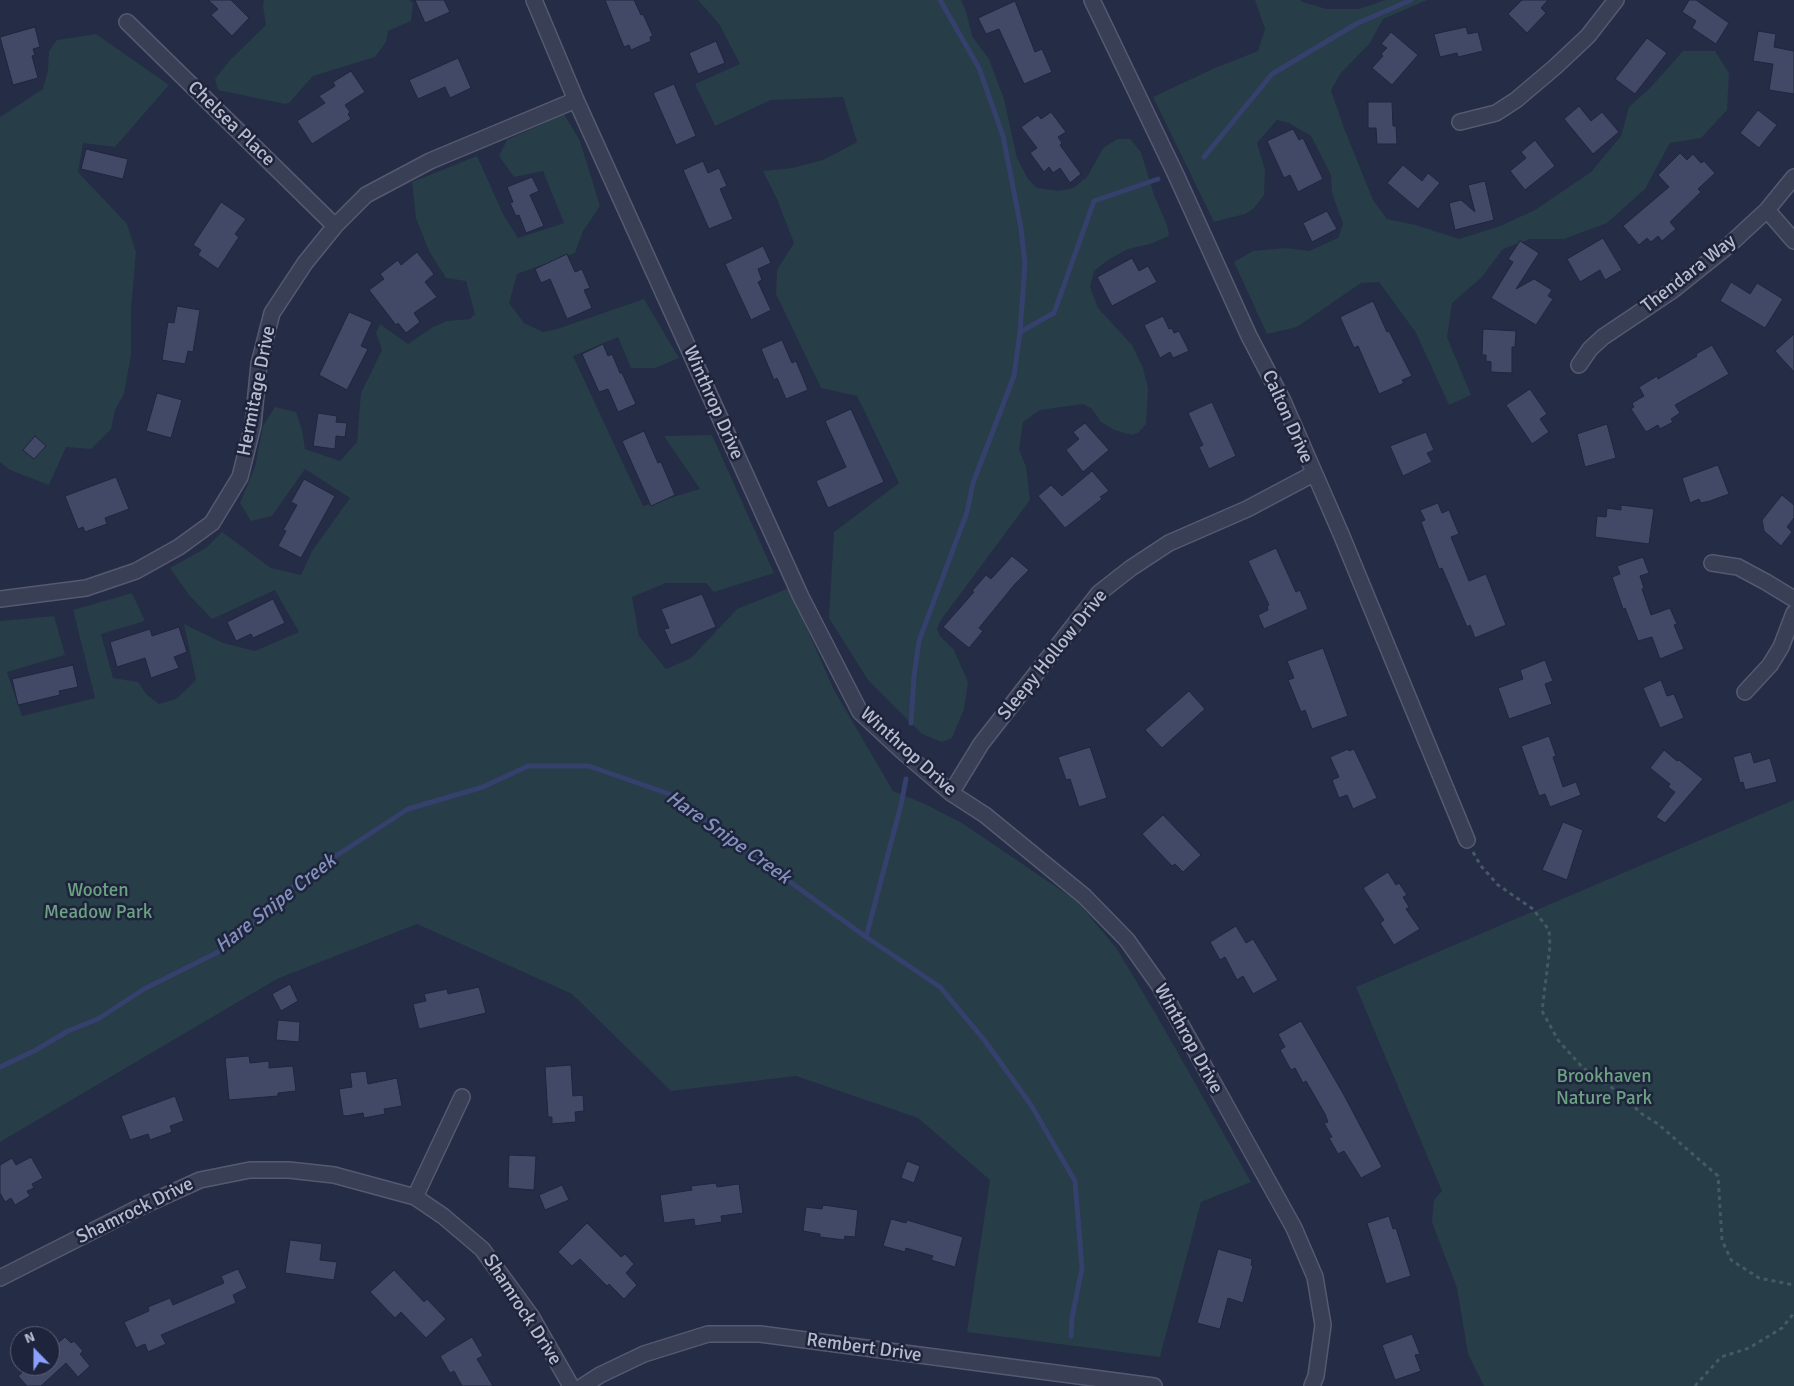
<!DOCTYPE html>
<html>
<head>
<meta charset="utf-8">
<style>
  body { margin:0 }
  #map { position:relative; width:1794px; height:1386px; overflow:hidden; background:#242c46; font-family:Signika,sans-serif }
  canvas { display:block }
  .north { position:absolute; left:10px; top:1326px; width:50px; height:50px; box-sizing:border-box; background:#1e243b; border:1px solid #5b6076; border-radius:50%; rotate:338deg; font-size:14px; font-weight:700; line-height:20px; text-align:center; color:#b7bbce }
  .north::after { content:''; display:block; margin:auto; width:18px; height:22px; background:#8ca1ff; clip-path:polygon(50% 0,100% 100%,50% 72%,0 100%) }
</style>
</head>
<body>
<div id="map">
<canvas width="1794" height="1386"></canvas>
<div class="north">N</div>
</div>
<script>
const context = document.querySelector('canvas').getContext('2d');
context.lineJoin = 'round';
function fill(path, color) {
  context.fillStyle = color;
  context.fill(path, 'evenodd');
}
function poly(rows) {
  const path = new Path2D();
  for (const r of rows) {
    path.moveTo(r[0], r[1]);
    for (let i = 2; i < r.length; i += 2) path.lineTo(r[i], r[i + 1]);
  }
  return path;
}
function strokePath(path, color, width, dash) {
  context.strokeStyle = color;
  context.lineWidth = width;
  context.lineCap = dash ? 'butt' : 'round';
  context.setLineDash(dash || []);
  context.stroke(path);
}
function label(font, color, halo, rows, align = 'center') {
  context.font = font + ' Signika,sans-serif';
  context.lineWidth = 5;
  context.setLineDash([]);
  context.textBaseline = 'middle';
  context.strokeStyle = halo;
  context.fillStyle = color;
  for (const [text, x, y, turn = 0] of rows) {
    context.save();
    context.translate(x, y);
    context.rotate((+turn || 0) * Math.PI / 180);
    context.textAlign = isNaN(turn) ? turn : align;
    if (halo) context.strokeText(text, 0, 0);
    context.fillText(text, 0, 0);
    context.restore();
  }
}
fill(poly([
  [264,0,409,0,413,3,411,21,388,31,386,42,375,57,313,76,289,103,285,104,218,90,215,79,230,60,266,25,263,6],
  [698,0,961,0,966,11,972,36,989,59,1004,99,1017,158,1028,179,1037,188,1059,191,1073,188,1087,177,1103,148,1117,139,1130,139,1141,152,1154,195,1167,225,1169,236,1150,244,1128,249,1108,260,1094,271,1090,287,1098,308,1132,345,1143,368,1148,388,1146,424,1139,432,1132,435,1114,430,1101,422,1092,409,1083,404,1040,410,1023,422,1019,449,1026,467,1030,500,941,620,937,629,940,636,954,650,968,682,964,709,952,738,942,742,922,734,868,680,829,618,834,532,899,483,857,396,821,388,776,294,777,270,794,243,777,199,763,171,792,168,823,160,857,142,843,97,771,100,715,126,695,84,740,64,719,24],
  [1255,0,1300,0,1303,2,1326,9,1359,9,1385,0,1427,0,1383,19,1370,43,1341,73,1331,90,1344,128,1373,200,1387,219,1416,225,1459,239,1500,226,1535,210,1591,172,1621,136,1629,107,1651,87,1683,51,1715,51,1729,73,1727,110,1701,138,1670,143,1645,189,1607,223,1564,239,1530,239,1503,249,1481,278,1452,303,1447,337,1471,395,1449,405,1416,333,1379,282,1361,283,1297,327,1267,334,1234,262,1253,251,1286,248,1309,251,1338,238,1343,224,1332,193,1331,175,1311,136,1289,123,1277,120,1257,143,1265,170,1264,195,1254,208,1245,214,1214,222,1153,97,1215,68,1258,51,1265,29],
  [96,34,169,85,115,147,83,143,78,172,127,224,136,252,131,310,131,355,124,394,115,410,111,429,91,449,66,447,49,485,10,470,0,462,0,117,43,89,48,70,49,51,57,40],
  [564,114,580,141,600,206,583,231,575,253,517,274,509,303,524,323,543,332,557,329,644,299,679,358,655,368,631,368,618,337,573,356,643,506,700,489,664,436,712,435,774,573,714,592,706,583,666,583,632,597,639,636,666,669,691,658,737,609,789,588,834,690,893,791,925,804,962,823,1077,901,1117,949,1157,1016,1251,1182,1201,1202,1160,1357,967,1332,990,1180,918,1118,796,1076,671,1091,572,994,417,924,277,979,0,1142,0,621,54,616,65,655,7,672,22,716,95,698,73,610,132,593,145,621,101,634,113,678,138,682,147,695,159,704,176,699,196,680,184,624,223,643,255,651,299,632,275,590,212,619,189,595,170,568,206,548,222,532,271,568,301,575,312,551,350,498,305,469,272,516,251,521,240,503,255,467,263,426,275,407,296,412,302,430,305,449,340,461,357,442,361,393,382,350,376,333,380,324,408,344,433,327,447,321,470,319,475,314,466,281,446,278,429,251,416,218,412,182,477,156,503,214,518,238,564,223,543,171,514,177,499,156,507,140],
  [1794,800,1794,1386,1484,1386,1468,1354,1457,1288,1432,1222,1434,1200,1442,1191,1356,987]
]), '#273d47');
strokePath(poly([
  [1204,157,1272,74,1356,24,1411,0],
  [1020,332,1054,313,1094,201,1158,179],
  [911,723,914,676,919,641,967,512,973,483,1014,376,1020,332,1025,264,1021,228,1003,136,979,68,940,0],
  [866,937,901,805,906,779],
  [0,1067,36,1050,68,1031,98,1019,144,989,226,948,305,876,408,809,483,787,528,766,589,766,669,794,866,937,940,987,985,1041,1031,1105,1075,1181,1082,1268,1072,1318,1071,1336]
]), '#35406d', 5);
const building = poly([
  [208,0,231,0,249,18,232,36,211,15,218,9,208,0],
  [415,0,444,0,450,12,425,23,415,0],
  [605,0,634,0,641,15,643,14,653,36,650,37,651,41,631,50,629,45,624,47,605,0],
  [1522,0,1548,0,1541,8,1546,13,1527,33,1508,14,1522,0],
  [1689,0,1696,0,1729,23,1716,44,1692,28,1696,21,1682,12,1689,0],
  [1015,1,1035,52,1042,49,1052,72,1024,84,999,29,986,34,978,18,1015,1],
  [35,27,40,47,33,49,35,55,32,56,38,78,13,85,0,37,35,27],
  [1466,27,1468,34,1478,32,1483,51,1458,57,1457,53,1440,57,1434,34,1466,27],
  [1758,31,1776,34,1774,47,1794,51,1794,94,1769,90,1773,64,1753,61,1758,31],
  [1391,32,1418,55,1392,85,1372,68,1383,56,1381,54,1387,48,1381,44,1391,32],
  [1647,38,1667,53,1635,94,1615,79,1647,38],
  [716,41,725,63,698,74,689,53,716,41],
  [458,58,471,88,450,98,445,87,418,99,409,80,458,58],
  [351,71,365,92,345,105,350,112,348,114,351,119,312,144,297,121,325,103,319,96,335,86,333,82,351,71],
  [674,84,696,136,676,145,653,93,674,84],
  [1368,102,1392,102,1393,126,1396,126,1397,144,1377,144,1376,128,1368,128,1368,102],
  [1579,106,1591,121,1602,112,1619,132,1593,154,1564,119,1579,106],
  [1758,110,1777,125,1759,148,1740,133,1758,110],
  [1051,112,1066,132,1058,137,1062,143,1060,145,1081,174,1070,183,1060,168,1053,173,1049,167,1044,172,1030,153,1037,148,1021,127,1038,115,1041,119,1051,112],
  [1293,129,1299,140,1303,138,1323,179,1298,192,1290,175,1284,178,1267,141,1293,129],
  [1535,140,1555,166,1525,190,1510,171,1526,158,1521,152,1535,140],
  [86,149,128,159,123,179,81,169,86,149],
  [1680,153,1687,160,1693,154,1701,163,1704,161,1715,173,1698,189,1701,192,1670,222,1676,229,1662,241,1658,236,1651,242,1647,238,1639,245,1623,226,1669,187,1658,175,1680,153],
  [703,161,708,173,719,168,727,186,720,189,733,219,709,229,683,170,703,161],
  [1403,165,1422,181,1428,173,1440,183,1418,209,1387,183,1403,165],
  [532,177,539,191,530,195,544,226,526,233,519,215,516,216,510,203,513,202,507,187,532,177],
  [1485,181,1494,220,1455,230,1449,203,1461,200,1475,212,1468,185,1485,181],
  [221,202,246,219,235,234,239,237,218,269,198,255,201,250,193,245,221,202],
  [1327,211,1337,229,1312,242,1303,223,1327,211],
  [1603,238,1622,270,1605,280,1600,270,1580,282,1567,259,1603,238],
  [1520,241,1539,253,1516,289,1534,279,1552,290,1548,296,1553,299,1536,325,1491,298,1513,262,1508,259,1520,241],
  [763,246,771,263,758,269,762,280,758,282,771,310,751,320,725,264,763,246],
  [417,252,434,274,425,282,437,297,414,313,420,322,406,333,398,323,396,325,369,290,384,279,380,274,398,260,401,265,417,252],
  [567,254,575,272,582,269,590,288,584,290,592,308,567,319,550,279,541,283,535,269,567,254],
  [1132,258,1139,271,1148,266,1157,282,1112,306,1097,277,1132,258],
  [1731,282,1750,294,1757,283,1783,299,1765,328,1720,301,1731,282],
  [1373,301,1387,332,1389,331,1412,376,1402,380,1404,383,1379,394,1358,346,1354,348,1340,317,1373,301],
  [177,306,200,310,193,352,188,351,185,364,162,360,168,322,174,323,177,306],
  [349,312,372,322,361,346,368,349,347,390,319,375,349,312],
  [1163,316,1169,329,1172,328,1174,333,1179,331,1189,351,1173,358,1170,352,1160,358,1144,325,1163,316],
  [1483,329,1516,331,1515,347,1512,347,1512,373,1491,372,1491,362,1486,361,1486,355,1482,355,1483,329],
  [1794,334,1794,372,1775,351,1794,334],
  [782,340,792,363,796,361,808,390,786,399,777,378,774,380,761,349,782,340],
  [603,344,608,356,612,354,620,373,622,373,636,404,618,412,608,389,599,392,582,354,603,344],
  [1712,345,1729,374,1675,405,1680,413,1671,419,1673,422,1660,429,1658,425,1646,432,1631,409,1634,407,1632,403,1644,396,1639,387,1657,376,1658,379,1697,356,1696,354,1712,345],
  [1530,389,1547,414,1540,419,1549,432,1532,444,1506,405,1530,389],
  [157,393,182,400,171,438,146,431,157,393],
  [1212,402,1236,456,1209,469,1199,447,1203,445,1188,413,1212,402],
  [851,409,884,482,828,508,816,481,846,467,825,421,851,409],
  [318,413,337,416,336,422,347,423,345,437,336,436,335,449,313,446,318,413],
  [1085,423,1109,450,1083,472,1066,450,1079,439,1073,432,1085,423],
  [1607,424,1616,458,1585,467,1577,434,1607,424],
  [644,431,658,463,661,462,675,495,651,506,622,441,644,431],
  [1426,432,1434,450,1427,453,1432,462,1403,476,1390,446,1426,432],
  [35,436,46,446,34,459,23,450,35,436],
  [1718,465,1729,494,1710,501,1701,503,1699,499,1690,503,1682,478,1718,465],
  [1092,471,1109,491,1100,497,1102,499,1065,528,1038,496,1051,485,1062,496,1092,471],
  [116,477,129,509,105,518,107,524,85,532,83,527,78,529,65,496,116,477],
  [304,479,335,496,301,558,278,546,286,531,283,530,297,505,291,502,304,479],
  [1782,495,1794,505,1794,518,1787,527,1792,532,1781,546,1764,531,1762,520,1782,495],
  [1438,503,1442,513,1449,510,1459,534,1451,537,1469,581,1486,574,1506,625,1475,638,1470,625,1467,627,1442,568,1439,569,1421,522,1425,520,1420,510,1438,503],
  [1621,505,1654,509,1649,544,1595,537,1597,516,1606,517,1607,508,1621,510,1621,505],
  [1276,548,1296,592,1300,590,1308,609,1264,629,1258,615,1268,610,1267,606,1269,605,1248,561,1276,548],
  [1012,556,1029,570,1015,584,979,628,983,631,969,648,943,627,974,592,972,591,986,575,991,579,1012,556],
  [1643,557,1649,573,1640,576,1644,588,1642,589,1651,615,1670,608,1677,624,1674,625,1684,649,1660,659,1652,637,1638,641,1625,608,1623,609,1612,577,1620,574,1617,566,1643,557],
  [702,594,716,627,671,645,664,629,669,628,661,609,702,594],
  [273,599,285,623,253,638,251,634,236,641,227,622,273,599],
  [179,627,187,652,174,657,179,668,151,678,145,658,117,667,110,642,150,629,152,636,179,627],
  [1323,648,1348,716,1312,729,1305,710,1301,712,1288,680,1294,678,1287,661,1323,648],
  [1545,660,1553,681,1545,684,1552,704,1509,719,1498,688,1523,679,1520,670,1545,660],
  [73,665,78,687,59,691,60,695,18,705,12,679,73,665],
  [1661,680,1667,696,1674,694,1684,718,1660,728,1643,688,1661,680],
  [1189,691,1205,709,1162,748,1145,730,1189,691],
  [1549,736,1556,756,1553,757,1563,787,1576,782,1581,795,1550,807,1545,794,1539,796,1521,746,1549,736],
  [1090,747,1107,798,1079,807,1070,779,1066,780,1058,757,1090,747],
  [1348,749,1349,751,1354,749,1377,798,1353,809,1347,795,1339,798,1332,780,1339,777,1330,757,1348,749],
  [1664,750,1677,761,1679,760,1703,779,1665,823,1656,817,1675,792,1668,787,1670,784,1650,768,1664,750],
  [1751,752,1754,763,1770,758,1777,782,1745,790,1743,782,1740,783,1733,757,1751,752],
  [1163,815,1201,855,1183,872,1175,864,1172,866,1142,834,1163,815],
  [1563,822,1583,830,1567,880,1542,870,1563,822],
  [1388,872,1396,885,1399,883,1407,895,1403,897,1409,907,1406,909,1420,929,1394,945,1380,923,1384,920,1363,888,1388,872],
  [1236,926,1246,943,1253,939,1278,980,1253,994,1243,976,1237,980,1225,957,1220,960,1210,942,1236,926],
  [290,984,298,1001,281,1011,272,994,290,984],
  [479,987,486,1013,419,1029,413,1004,426,1001,424,994,447,989,448,994,479,987],
  [278,1020,300,1022,299,1042,276,1040,278,1020],
  [1301,1021,1344,1095,1382,1167,1361,1178,1344,1151,1338,1154,1329,1138,1332,1137,1324,1123,1328,1122,1325,1114,1306,1081,1303,1083,1295,1068,1291,1070,1280,1050,1285,1047,1278,1034,1301,1021],
  [249,1056,250,1063,269,1061,269,1068,293,1066,296,1091,278,1093,278,1096,229,1100,225,1058,249,1056],
  [571,1065,573,1096,583,1095,584,1111,575,1112,576,1122,552,1124,552,1117,548,1117,545,1067,571,1065],
  [366,1071,368,1084,397,1078,402,1106,384,1109,385,1114,364,1118,363,1113,346,1116,343,1115,339,1089,352,1087,350,1073,366,1071],
  [175,1096,184,1121,170,1126,172,1132,150,1140,148,1134,130,1140,121,1116,175,1096],
  [509,1155,536,1156,534,1190,508,1188,509,1155],
  [31,1157,43,1178,32,1184,34,1188,27,1191,30,1196,15,1205,11,1198,5,1202,0,1193,0,1165,12,1158,16,1165,31,1157],
  [907,1161,920,1166,914,1183,901,1178,907,1161],
  [716,1183,717,1187,739,1184,743,1213,721,1216,722,1222,695,1226,694,1219,664,1223,660,1195,692,1190,691,1186,716,1183],
  [562,1185,569,1200,545,1210,539,1195,562,1185],
  [823,1205,858,1210,855,1237,845,1236,844,1240,820,1237,820,1234,803,1231,806,1207,822,1209,823,1205],
  [1389,1216,1393,1229,1396,1228,1411,1276,1386,1284,1367,1223,1389,1216],
  [891,1219,906,1223,907,1220,963,1237,955,1267,931,1260,933,1256,906,1248,905,1252,883,1246,891,1219],
  [587,1223,621,1257,625,1254,634,1264,626,1273,637,1285,624,1299,609,1284,607,1286,580,1259,572,1266,558,1252,587,1223],
  [290,1240,322,1244,320,1260,337,1262,334,1280,285,1273,290,1240],
  [1218,1249,1252,1259,1251,1265,1253,1266,1243,1303,1228,1298,1220,1329,1197,1323,1218,1249],
  [238,1269,247,1288,233,1295,236,1303,161,1335,166,1344,148,1352,145,1344,136,1348,124,1322,149,1311,148,1307,170,1298,173,1305,224,1283,221,1276,238,1269],
  [394,1270,424,1302,427,1299,446,1319,426,1338,401,1312,395,1318,370,1292,394,1270],
  [1412,1334,1420,1354,1415,1355,1421,1371,1395,1380,1382,1345,1412,1334],
  [50,1335,58,1343,65,1337,71,1343,74,1341,83,1351,80,1354,90,1366,78,1377,66,1363,41,1386,27,1386,18,1376,30,1366,50,1366,50,1335],
  [472,1337,483,1356,477,1359,493,1386,462,1386,454,1371,450,1373,440,1356,472,1337]
]);
fill(building, '#414967');
strokePath(building, '#20263d', 1);
const minor = poly([
  [534,0,576,100,801,597,860,712,902,751,951,793,985,815,1084,896,1127,940,1159,985,1294,1228,1315,1277,1323,1325,1316,1376,1312,1386],
  [1092,0,1176,175,1249,336,1283,401,1341,534,1467,840],
  [127,22,335,226],
  [1460,122,1496,113,1516,100,1555,67,1588,36,1616,0],
  [1767,210,1794,241],
  [1579,365,1590,349,1603,337,1673,290,1728,246,1767,210,1794,177],
  [1712,563,1738,567,1766,582,1794,599],
  [0,599,86,588,136,571,179,547,212,523,240,477,253,425,259,364,272,313,305,263,335,226,366,195,430,161,576,100],
  [1745,692,1770,665,1781,647,1794,613],
  [951,793,981,744,1099,593,1131,568,1169,543,1247,509,1313,474],
  [415,1197,462,1097],
  [0,1278,136,1209,200,1180,250,1170,289,1170,334,1175,415,1197,443,1216,482,1249,531,1316,571,1386],
  [583,1386,600,1375,644,1354,708,1334,760,1334,1154,1386]
]);
strokePath(minor, '#555a70', 18);
strokePath(poly([
  [1473,852,1481,866,1498,885,1533,909,1549,930,1550,946,1542,1011,1558,1040,1582,1067,1618,1092,1642,1114,1658,1124,1718,1176,1722,1240,1731,1260,1759,1278,1794,1285],
  [1695,1386,1721,1357,1749,1348,1782,1328,1794,1313]
]), '#455a62', 3, [4, 4]);
strokePath(minor, '#393f55', 15);
label('19px', '#b7bbce', '#1e243b', [
  ["Chelsea Place",231,124,44],
  ["Thendara Way",1689,274,-38],
  ["Hermitage Drive",257,391,-79],
  ["Winthrop Drive",713,403,66],
  ["Calton Drive",1287,417,66],
  ["Sleepy Hollow Drive",1053,655,-51],
  ["Winthrop Drive",908,752,42],
  ["Winthrop Drive",1188,1039,61],
  ["Shamrock Drive",135,1211,-26],
  ["Shamrock Drive",522,1310,57],
  ["Rembert Drive",864,1348,8]
]);
label('19px', '#6ca283', '#1e243b', [
  ["Wooten",98,891],
  ["Meadow Park",98,913],
  ["Brookhaven",1604,1077],
  ["Nature Park",1604,1099]
]);
label('italic 20px', '#8390bd', '#1e243b', [
  ["Hare Snipe Creek",728,838,35],
  ["Hare Snipe Creek",276,904,-38]
]);
</script>
</body>
</html>
